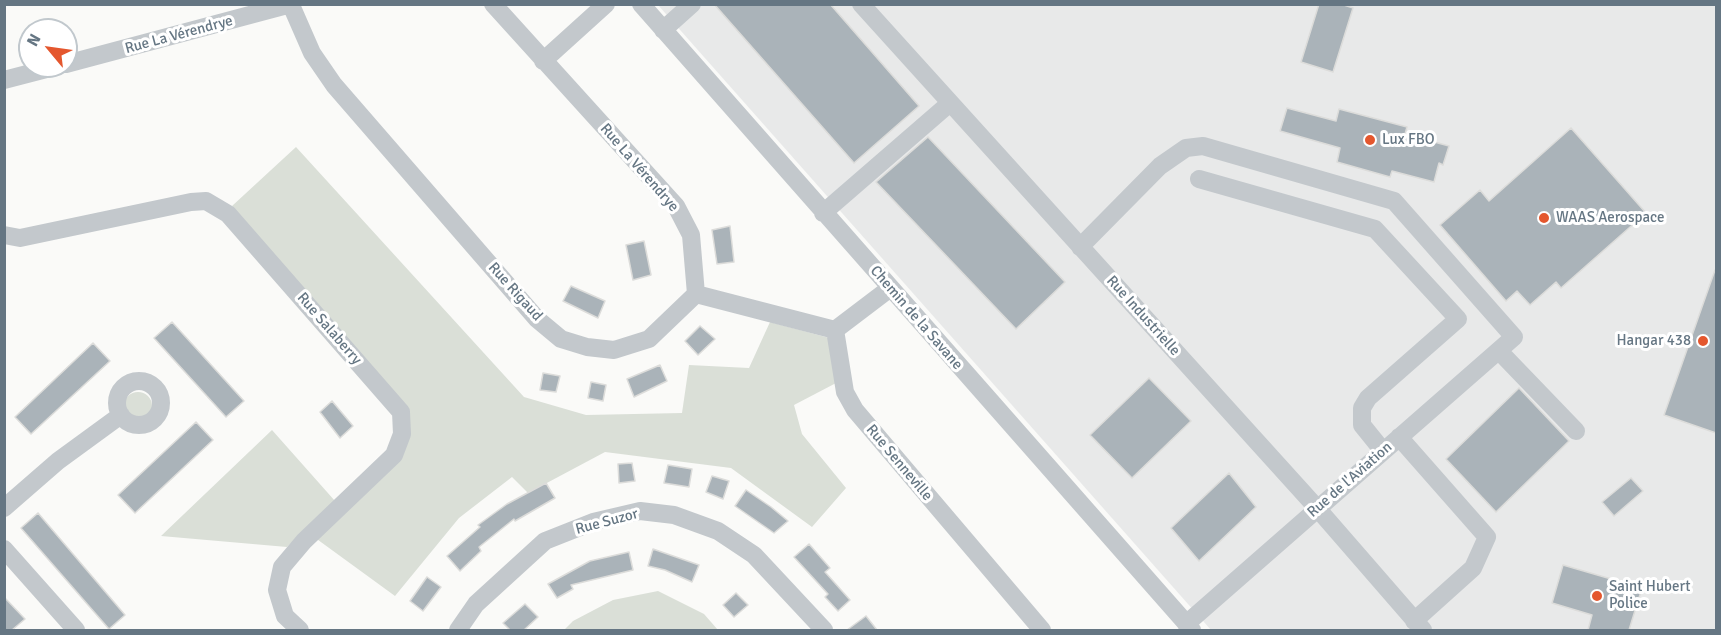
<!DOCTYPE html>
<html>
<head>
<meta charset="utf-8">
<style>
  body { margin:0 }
  #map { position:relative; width:1721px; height:635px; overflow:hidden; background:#fafaf8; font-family:Signika,sans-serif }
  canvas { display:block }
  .frame { position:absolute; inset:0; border:6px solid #657683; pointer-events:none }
  .north { position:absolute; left:18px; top:18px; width:60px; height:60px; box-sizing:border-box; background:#fff; border:2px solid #c1c8cd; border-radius:50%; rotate:299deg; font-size:16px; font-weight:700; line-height:24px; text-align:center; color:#657683 }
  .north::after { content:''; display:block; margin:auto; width:21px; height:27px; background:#e4572e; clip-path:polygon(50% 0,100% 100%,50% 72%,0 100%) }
</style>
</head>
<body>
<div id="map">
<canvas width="1721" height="635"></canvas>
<div class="frame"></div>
<div class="north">N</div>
</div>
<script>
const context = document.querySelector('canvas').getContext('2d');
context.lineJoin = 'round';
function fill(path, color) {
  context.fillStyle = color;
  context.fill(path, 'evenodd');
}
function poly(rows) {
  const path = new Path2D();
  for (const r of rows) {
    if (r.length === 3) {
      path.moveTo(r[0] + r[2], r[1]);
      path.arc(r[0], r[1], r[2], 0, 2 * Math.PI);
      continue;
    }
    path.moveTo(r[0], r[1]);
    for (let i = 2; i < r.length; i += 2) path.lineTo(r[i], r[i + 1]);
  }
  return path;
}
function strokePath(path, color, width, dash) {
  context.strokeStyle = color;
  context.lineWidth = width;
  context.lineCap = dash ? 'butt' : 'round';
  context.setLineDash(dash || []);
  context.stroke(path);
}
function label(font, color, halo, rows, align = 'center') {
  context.font = font + ' Signika,sans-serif';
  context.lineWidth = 6;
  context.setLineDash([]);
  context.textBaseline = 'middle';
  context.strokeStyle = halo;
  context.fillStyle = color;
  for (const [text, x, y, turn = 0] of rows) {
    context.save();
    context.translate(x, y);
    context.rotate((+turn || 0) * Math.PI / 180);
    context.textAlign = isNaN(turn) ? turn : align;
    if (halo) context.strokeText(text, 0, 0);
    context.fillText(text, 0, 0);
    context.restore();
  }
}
fill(poly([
  [658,5,1716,5,1716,630,1211,630]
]), '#e8e9e9');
fill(poly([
  [296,147,524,397,586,415,682,413,689,365,749,368,770,322,837,340,838,382,794,405,802,434,846,488,812,527,731,468,605,452,528,493,512,477,459,518,395,596,314,537,409,429,232,206],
  [138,406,14],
  [272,430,335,501,287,547,161,536],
  [658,591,704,614,718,630,564,630,573,621,613,600]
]), '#dadfd7');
const building = poly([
  [714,4,830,4,919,106,854,163,714,4],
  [1319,4,1341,4,1353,8,1333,72,1301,62,1319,4],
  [1287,108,1336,121,1339,109,1407,127,1405,134,1449,146,1443,165,1439,163,1434,182,1392,171,1390,177,1337,162,1340,148,1280,131,1287,108],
  [1571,128,1646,213,1561,288,1556,282,1530,305,1517,291,1506,301,1440,225,1480,190,1489,201,1571,128],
  [928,137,1065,282,1016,329,876,182,928,137],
  [730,226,734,262,717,264,712,230,730,226],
  [644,241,651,275,633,280,626,245,644,241],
  [1715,270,1716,270,1716,433,1664,415,1715,270],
  [571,286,605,301,598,318,563,301,571,286],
  [172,322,244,401,226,417,154,338,172,322],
  [700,326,715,339,698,355,685,341,700,326],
  [93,343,110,361,31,434,15,417,93,343],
  [660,365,667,381,634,397,627,379,660,365],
  [543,373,560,376,556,392,540,390,543,373],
  [1149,378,1191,421,1132,478,1090,435,1149,378],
  [591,382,606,385,603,401,588,398,591,382],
  [1519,388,1569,441,1496,512,1446,459,1519,388],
  [332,401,353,426,340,438,320,412,332,401],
  [196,422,213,440,135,513,118,495,196,422],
  [632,463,635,481,619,483,618,464,632,463],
  [668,465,692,469,689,487,664,483,668,465],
  [1229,473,1256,507,1199,561,1171,528,1229,473],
  [712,476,729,481,723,499,706,492,712,476],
  [1631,478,1643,491,1614,516,1602,502,1631,478],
  [546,483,555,498,515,521,514,519,479,547,481,551,460,571,447,556,480,527,478,525,507,504,546,483],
  [746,490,771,507,788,521,774,533,735,506,746,490],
  [38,513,125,615,109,629,21,528,38,513],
  [809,544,830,568,825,572,850,600,838,611,825,597,828,594,794,557,809,544],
  [653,549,699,565,692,582,665,570,648,566,653,549],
  [629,552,633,570,571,585,573,589,557,598,548,584,590,561,629,552],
  [1563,565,1642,588,1629,630,1588,630,1592,615,1552,603,1563,565],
  [427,577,441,587,423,611,410,601,427,577],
  [736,593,748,605,734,617,723,605,736,593],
  [4,597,25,619,12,630,4,630,4,597],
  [525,604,538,617,524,630,510,630,503,623,525,604],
  [866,616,877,630,847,630,866,616]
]);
fill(building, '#aab3b9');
strokePath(building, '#dcdcda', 1.5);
strokePath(poly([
  [493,4,676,206,691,235,696,294],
  [641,4,1192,630],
  [861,4,1317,508,1423,630],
  [291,5,312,53,334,85,537,319,561,339,587,347,614,350,649,339,696,294,835,330],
  [663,30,692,4],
  [543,61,606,4],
  [66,64,291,4],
  [4,80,58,66],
  [1199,179,1375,229,1458,319,1368,398,1362,408,1362,425,1383,451],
  [823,213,950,103],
  [4,235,20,238,191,202,206,201,228,214,401,412,402,434,394,455,304,541,282,567,277,590,285,616,300,630],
  [1080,247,1160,166,1186,148,1203,146,1394,201,1514,337,1186,624],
  [889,289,835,330,845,392,855,410,1042,630],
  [1499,351,1576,431],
  [139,403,22],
  [1399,437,1487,537,1473,568,1414,621],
  [4,508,58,461,121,415],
  [4,549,76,630],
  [458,630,476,604,545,541,593,522,640,511,674,515,718,531,754,555,824,630]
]), '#c3c8cc', 18);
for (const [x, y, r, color] of [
  [1370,140,6,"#e4572e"],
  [1544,218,6,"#e4572e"],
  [1703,341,6,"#e4572e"],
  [1597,596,6,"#e4572e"]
]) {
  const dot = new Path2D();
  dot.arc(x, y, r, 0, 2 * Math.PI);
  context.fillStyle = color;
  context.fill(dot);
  strokePath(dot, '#fff', 2);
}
label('15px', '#657683', '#fff', [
  ["Rue La Vérendrye",179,35,-15],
  ["Rue La Vérendrye",639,168,49],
  ["Rue Rigaud",515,292,48],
  ["Rue Industrielle",1143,316,48],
  ["Chemin de la Savane",916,318,49],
  ["Rue Salaberry",329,329,49],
  ["Rue Senneville",899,463,50],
  ["Rue de l'Aviation",1350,480,-41],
  ["Rue Suzor",607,522,-15]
]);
label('15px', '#657683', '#fff', [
  ["Lux FBO",1382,140],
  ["WAAS Aerospace",1556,218],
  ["Hangar 438",1691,341,"right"],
  ["Saint Hubert",1609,587],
  ["Police",1609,604]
], 'left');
</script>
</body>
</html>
